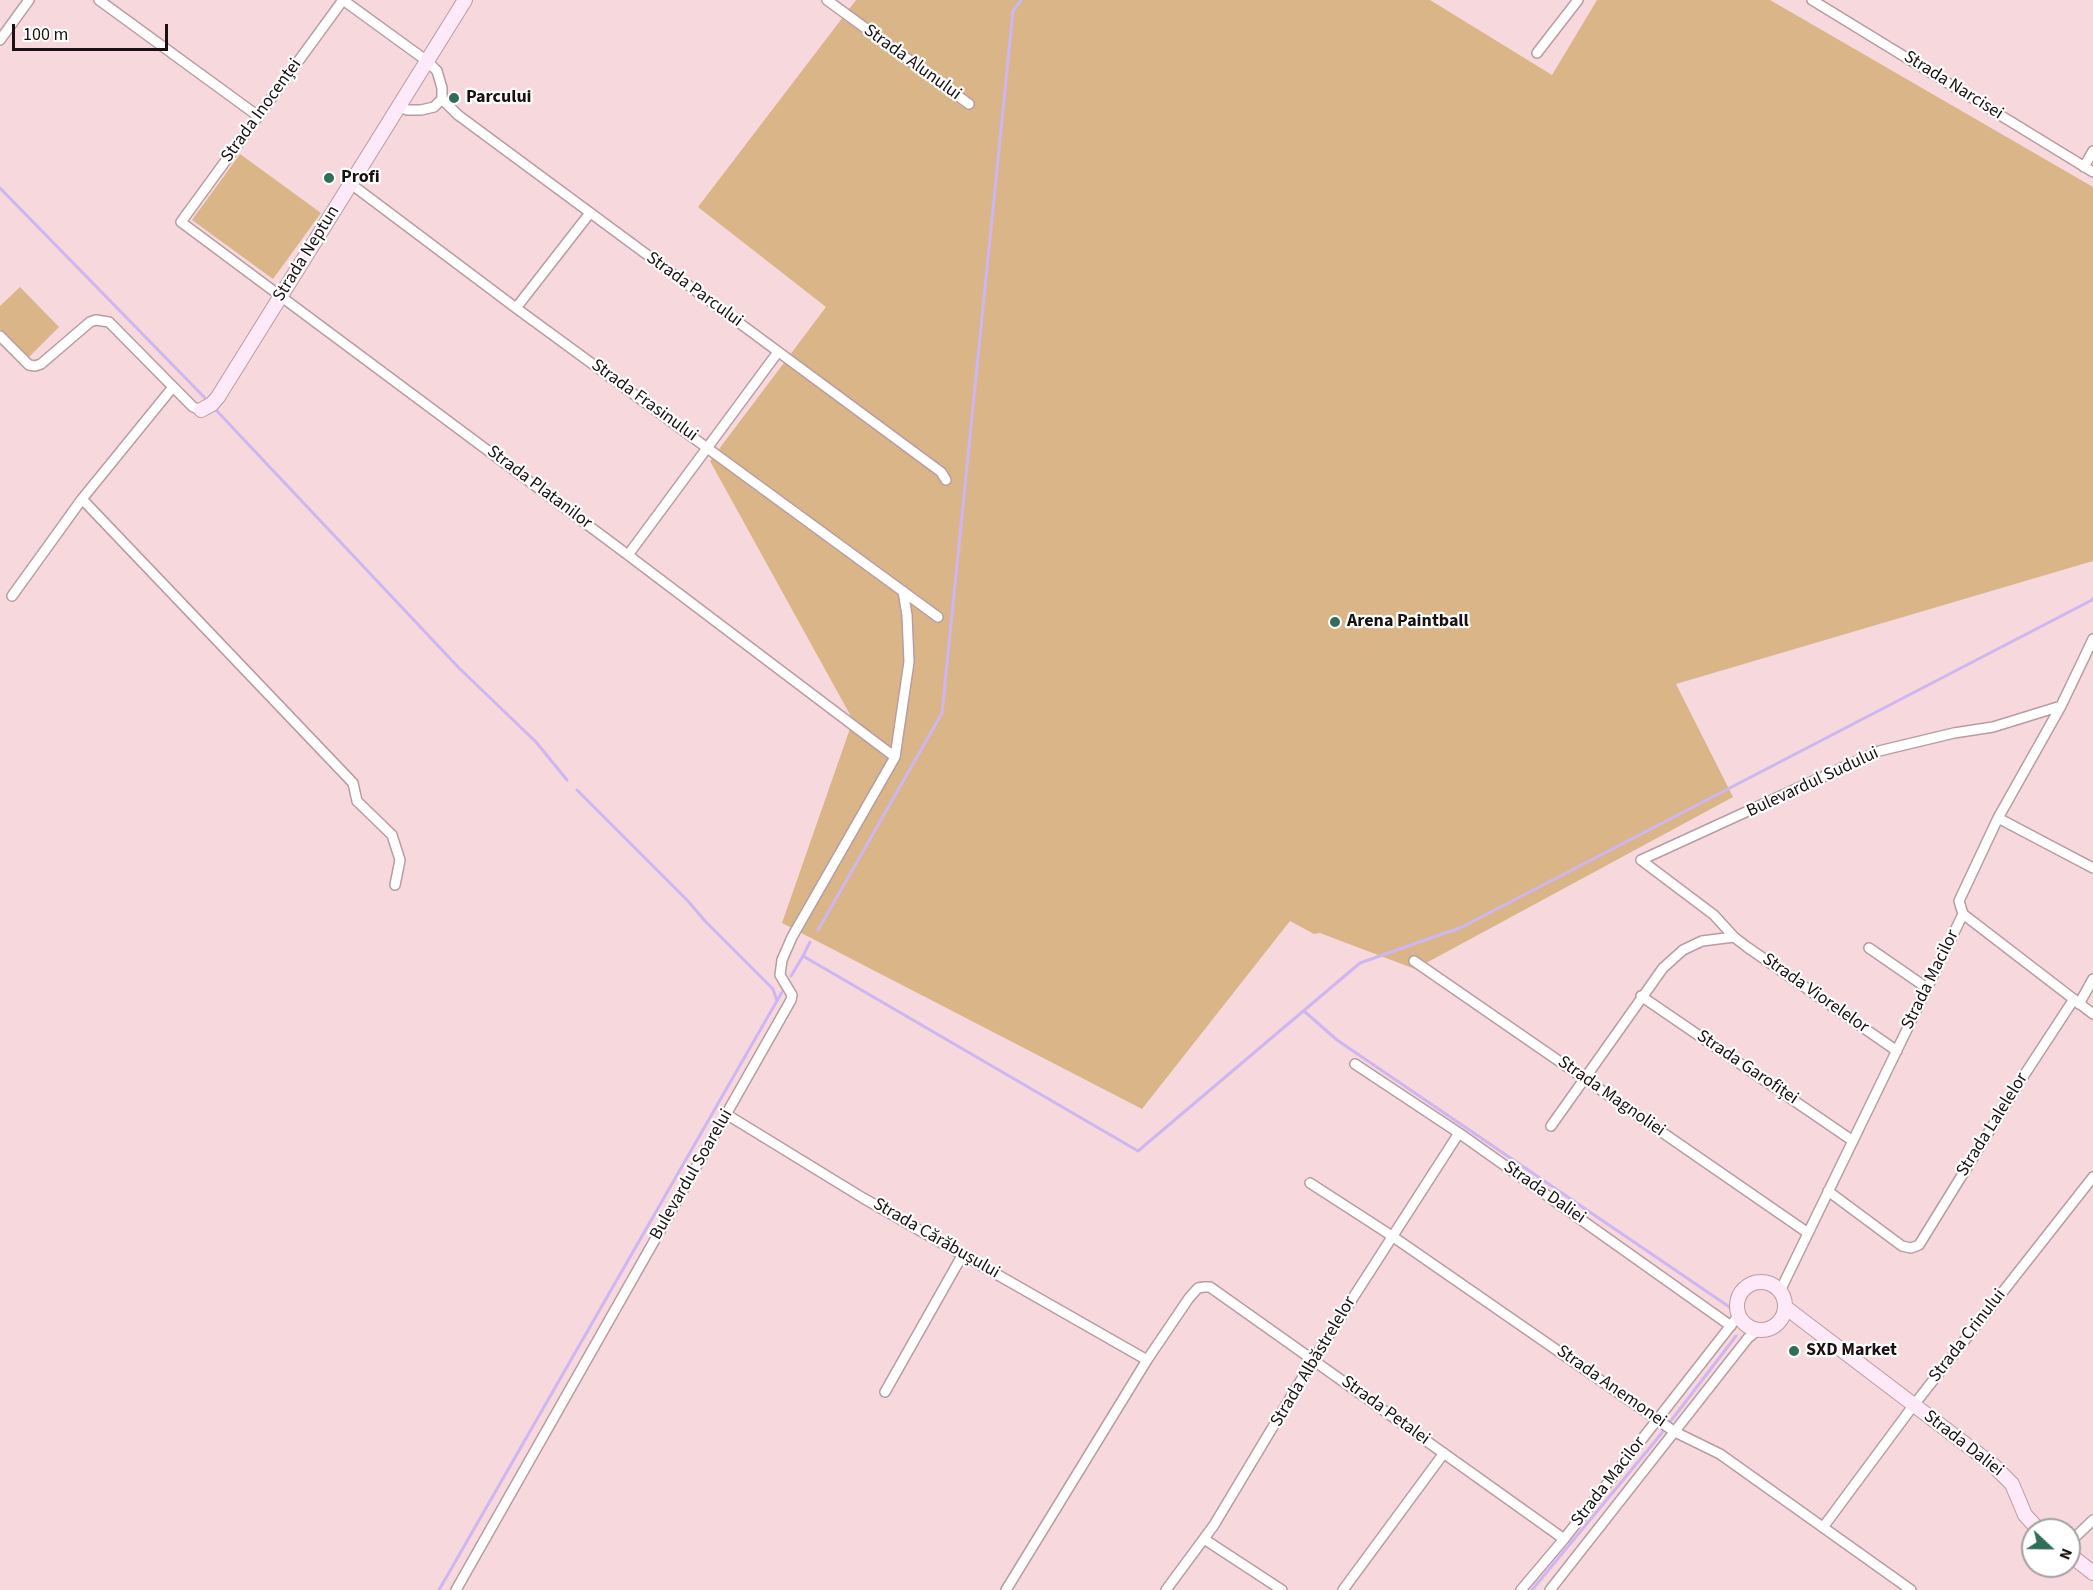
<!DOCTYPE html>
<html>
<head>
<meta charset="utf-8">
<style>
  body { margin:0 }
  #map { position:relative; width:2093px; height:1590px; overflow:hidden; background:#f7d8dd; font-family:"Source Sans 3",sans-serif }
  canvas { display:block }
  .north { position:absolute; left:2021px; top:1518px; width:60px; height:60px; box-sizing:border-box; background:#fff; border:2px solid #a4a0a1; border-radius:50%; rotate:112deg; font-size:16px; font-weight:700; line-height:24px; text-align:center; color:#1b1113 }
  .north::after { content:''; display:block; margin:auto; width:21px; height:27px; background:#306e59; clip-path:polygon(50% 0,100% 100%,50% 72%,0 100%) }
  .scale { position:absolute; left:12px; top:24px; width:156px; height:27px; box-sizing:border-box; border:3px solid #1b1113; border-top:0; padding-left:8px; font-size:18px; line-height:21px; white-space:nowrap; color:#1b1113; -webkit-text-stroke:4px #fff; paint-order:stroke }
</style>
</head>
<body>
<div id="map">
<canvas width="2093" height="1590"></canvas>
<div class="north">N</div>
<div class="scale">100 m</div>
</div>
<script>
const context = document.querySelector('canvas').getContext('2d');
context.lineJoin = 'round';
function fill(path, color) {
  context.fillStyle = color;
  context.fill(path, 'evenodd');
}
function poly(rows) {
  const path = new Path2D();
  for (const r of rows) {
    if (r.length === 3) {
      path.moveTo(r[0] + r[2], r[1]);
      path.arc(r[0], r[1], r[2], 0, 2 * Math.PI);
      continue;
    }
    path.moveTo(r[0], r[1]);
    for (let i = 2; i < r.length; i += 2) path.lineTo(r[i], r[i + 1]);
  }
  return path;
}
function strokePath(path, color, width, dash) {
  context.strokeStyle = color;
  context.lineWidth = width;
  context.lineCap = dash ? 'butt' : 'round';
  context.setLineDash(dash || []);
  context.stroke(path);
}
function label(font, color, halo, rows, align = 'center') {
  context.font = font + ' "Source Sans 3",sans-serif';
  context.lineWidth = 4.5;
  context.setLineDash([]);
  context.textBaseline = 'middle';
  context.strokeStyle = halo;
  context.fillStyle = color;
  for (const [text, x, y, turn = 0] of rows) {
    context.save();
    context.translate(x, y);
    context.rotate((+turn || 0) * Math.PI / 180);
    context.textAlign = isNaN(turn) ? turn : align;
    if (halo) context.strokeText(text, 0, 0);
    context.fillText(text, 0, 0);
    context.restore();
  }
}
fill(poly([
  [856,0,1430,0,1552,75,1597,0,1770,0,2093,187,2093,561,1676,684,1733,797,1415,969,1320,933,1314,934,1290,921,1142,1109,782,923,853,720,710,461,826,307,698,207],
  [240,154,321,213,273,279,192,220],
  [20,287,59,327,28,358,0,329,0,306]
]), '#dab588');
strokePath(poly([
  [0,188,206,399],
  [216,410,459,668,536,742,567,780],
  [577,790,688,901,705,921,773,989,777,1001],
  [818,930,942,713,1013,11,1021,0],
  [810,942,803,956,1138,1151,1360,963,1462,927,2092,600,2093,598],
  [791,976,803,956],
  [1304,1011,1337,1040,1731,1308],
  [439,1590,782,992],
  [1532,1590,1657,1439,1736,1336]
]), '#ceb7f0', 3);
const street = poly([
  [99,0,258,116],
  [343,0,181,222,628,555,895,757],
  [343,0,427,61,437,71,442,88,442,99,434,107,421,110,407,110,399,106],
  [827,0,969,104],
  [1812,0,2093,172],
  [0,40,29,0],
  [1537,53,1578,0],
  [442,99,458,115,941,472,946,480],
  [2084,167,2093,151],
  [351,184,516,308,938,617],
  [516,308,590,213],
  [0,336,29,365,35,366,41,364,90,322,96,320,109,322,193,407,201,410],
  [82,499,353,783,357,801,392,835,400,860,395,885],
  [628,555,778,352],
  [12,596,82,499,173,387],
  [1998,818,2093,868],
  [1963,914,2093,1014],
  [1869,948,1927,988],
  [1414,961,1808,1233],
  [1641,996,1853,1141],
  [2079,1004,2093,979],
  [1897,1051,1747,947,1734,937,1714,915,1641,860,1879,751,1954,733,1993,727,2061,706],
  [1355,1064,1459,1133,1731,1326],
  [726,1114,863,1198,1147,1360],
  [1551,1126,1663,968,1683,950,1702,941,1734,937],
  [1310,1183,1392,1236,1675,1432,1720,1454,1911,1590],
  [1828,1191,1902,1246,1911,1248,1919,1245,2019,1083,2074,999],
  [1780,1291,1963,914,1959,901,1998,818,2061,706,2093,639],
  [885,1392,963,1254],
  [1824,1526,1913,1406,2093,1177],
  [1204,1539,1282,1590],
  [2069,1543,2093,1520],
  [456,1590,791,1000,792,995,780,975,782,960,792,937,895,757,909,662,907,615,903,591],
  [1006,1590,1147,1360,1189,1298,1198,1288,1204,1287,1210,1287,1313,1360,1564,1539],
  [1166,1590,1214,1525,1313,1360,1459,1133],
  [1343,1590,1444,1453],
  [1521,1590,1564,1539,1739,1315],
  [1550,1590,1748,1338,1758,1330]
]);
const secondary = poly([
  [201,410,212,404,218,397,465,0],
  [1761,1306,24],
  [1785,1307,1993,1465,2012,1484,2025,1515,2039,1530],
  [2069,1554,2093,1573]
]);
strokePath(street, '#b99ca1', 12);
strokePath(secondary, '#b99ca1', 16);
strokePath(street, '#fff', 9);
strokePath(secondary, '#fee9f9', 14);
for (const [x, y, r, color] of [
  [454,98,6,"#306e59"],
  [329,178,6,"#306e59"],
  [1335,622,6,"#306e59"],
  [1794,1351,6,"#306e59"]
]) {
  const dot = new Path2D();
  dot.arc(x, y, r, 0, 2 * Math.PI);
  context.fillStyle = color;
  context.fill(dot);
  strokePath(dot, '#fff', 2);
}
label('18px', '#1b1113', '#fff', [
  ["Strada Alunului",912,63,36],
  ["Strada Narcisei",1953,86,32],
  ["Strada Inocenței",262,111,-54],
  ["Strada Neptun",307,254,-58],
  ["Strada Parcului",694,290,36],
  ["Strada Frasinului",644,401,36],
  ["Strada Platanilor",539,488,37],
  ["Bulevardul Sudului",1813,783,-25],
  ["Strada Macilor",1931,980,-64],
  ["Strada Viorelelor",1815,994,35],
  ["Strada Garofiței",1747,1068,34],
  ["Strada Magnoliei",1611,1097,35],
  ["Strada Lalelelor",1993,1125,-58],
  ["Bulevardul Soarelui",692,1175,-60],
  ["Strada Daliei",1544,1193,35],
  ["Strada Cărăbușului",936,1239,30],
  ["Strada Crinului",1968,1336,-52],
  ["Strada Albăstrelelor",1314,1362,-59],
  ["Strada Anemonei",1611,1387,35],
  ["Strada Petalei",1385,1411,36],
  ["Strada Daliei",1963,1444,38],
  ["Strada Macilor",1609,1482,-52]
]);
label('bold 18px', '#1b1113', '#fff', [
  ["Parcului",466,98],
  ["Profi",341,178],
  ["Arena Paintball",1347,622],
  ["SXD Market",1806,1351]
], 'left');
</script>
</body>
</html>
